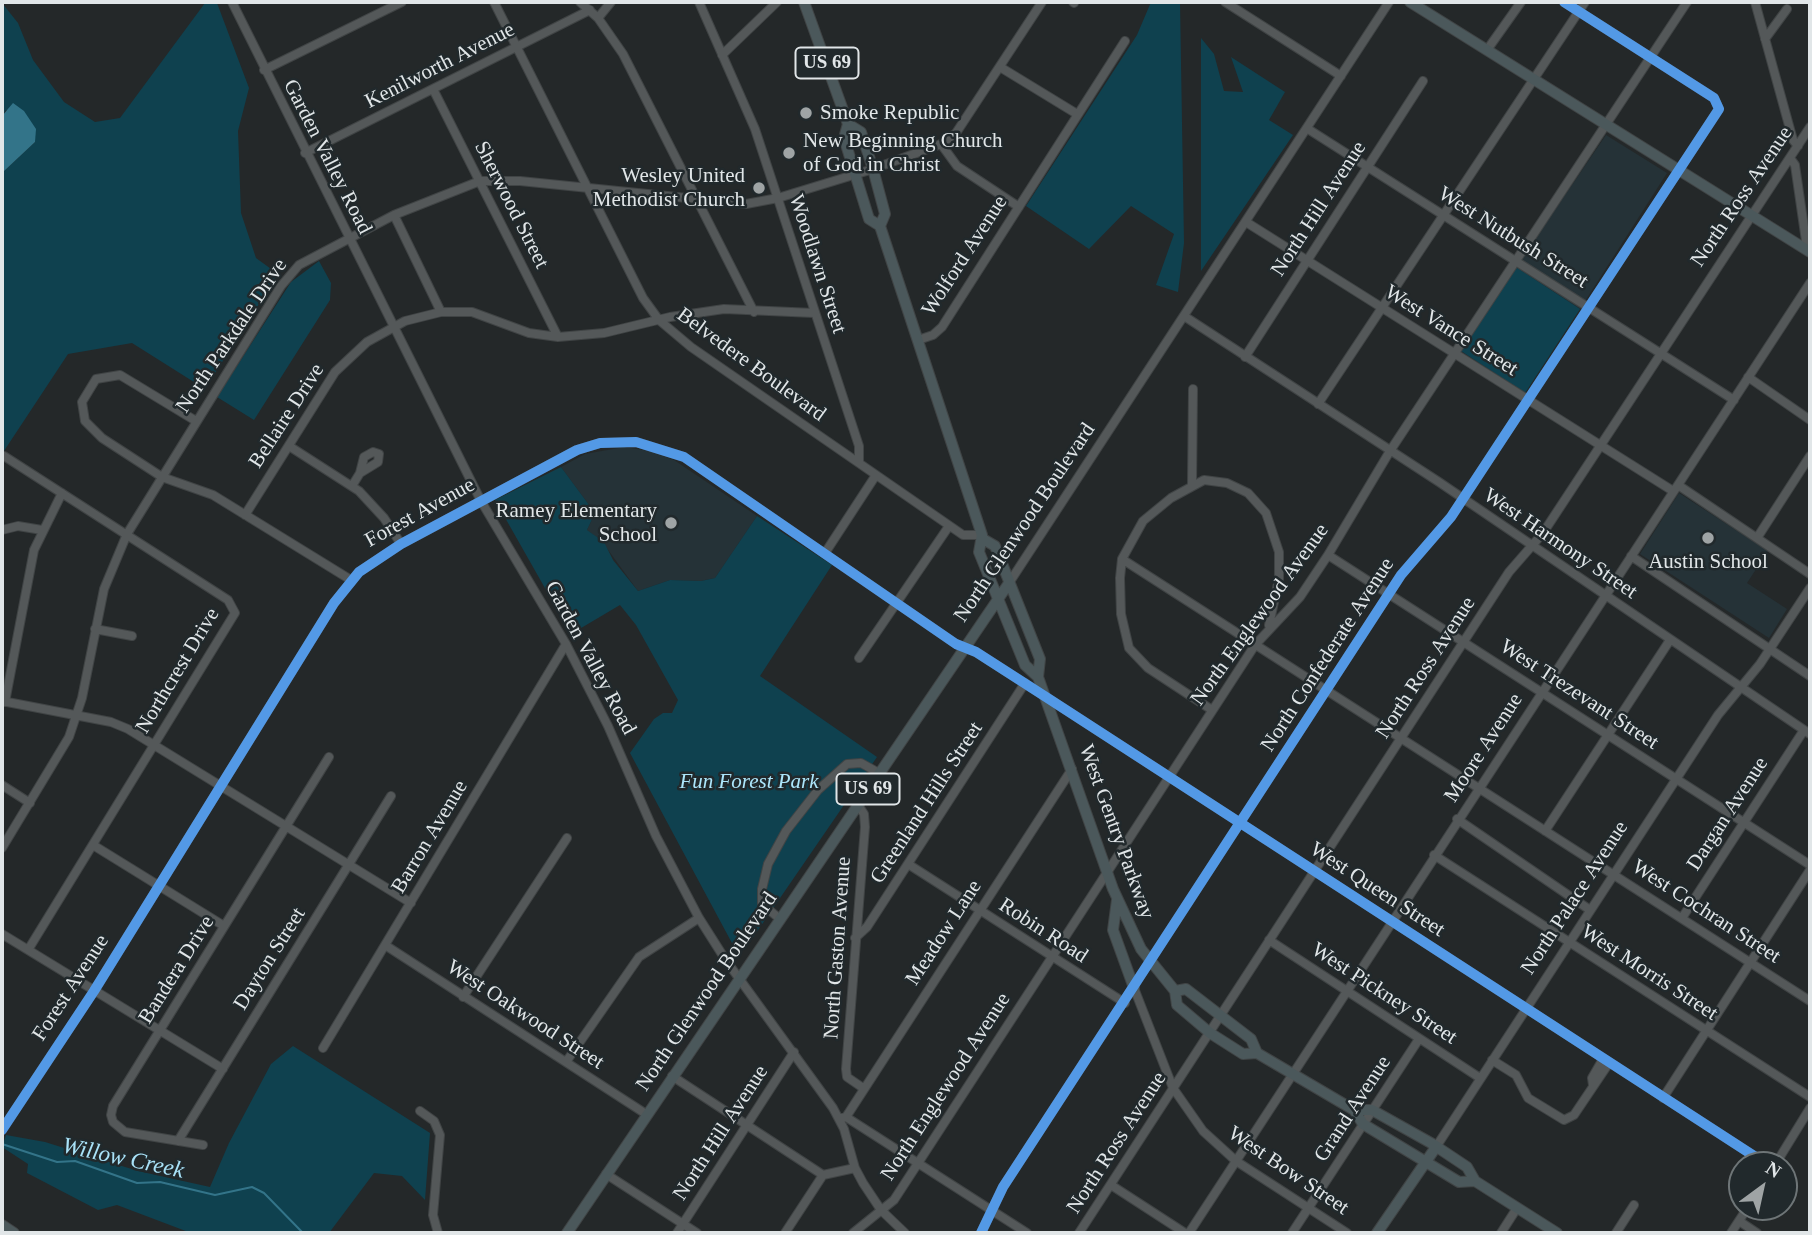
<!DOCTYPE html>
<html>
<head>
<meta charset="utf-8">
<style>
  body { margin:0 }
  #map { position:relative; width:1812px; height:1235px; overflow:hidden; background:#242829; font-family:"Times New Roman",serif }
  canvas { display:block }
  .frame { position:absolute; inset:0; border:4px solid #e1e6e8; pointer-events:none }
  .north { position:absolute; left:1728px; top:1151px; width:70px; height:70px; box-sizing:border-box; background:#21292c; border:2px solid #6e7577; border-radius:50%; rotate:33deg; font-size:19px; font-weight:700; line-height:28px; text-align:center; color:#e1e6e8 }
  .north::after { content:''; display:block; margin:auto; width:24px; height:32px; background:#9fa4a5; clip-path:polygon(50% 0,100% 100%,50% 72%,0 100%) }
</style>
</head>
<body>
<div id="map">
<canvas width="1812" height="1235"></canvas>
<div class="frame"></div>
<div class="north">N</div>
</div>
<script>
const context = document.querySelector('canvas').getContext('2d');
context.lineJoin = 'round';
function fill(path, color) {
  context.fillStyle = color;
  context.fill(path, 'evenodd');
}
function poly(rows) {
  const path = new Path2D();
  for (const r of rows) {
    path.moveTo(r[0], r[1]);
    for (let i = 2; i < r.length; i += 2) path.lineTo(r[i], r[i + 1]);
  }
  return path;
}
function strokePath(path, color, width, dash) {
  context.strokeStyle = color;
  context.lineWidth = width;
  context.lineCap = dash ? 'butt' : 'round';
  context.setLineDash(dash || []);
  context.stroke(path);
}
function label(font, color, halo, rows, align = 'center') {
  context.font = font + ' "Times New Roman",serif';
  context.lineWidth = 5;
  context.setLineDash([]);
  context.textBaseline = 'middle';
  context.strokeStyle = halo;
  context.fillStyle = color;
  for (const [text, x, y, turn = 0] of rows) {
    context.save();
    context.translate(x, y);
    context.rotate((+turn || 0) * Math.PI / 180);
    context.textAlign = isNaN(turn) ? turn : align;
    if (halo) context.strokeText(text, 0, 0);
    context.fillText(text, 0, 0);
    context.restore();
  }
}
fill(poly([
  [1606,135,1667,173,1580,309,1516,267],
  [624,447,650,451,674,460,757,516,715,578,701,581,670,580,638,591,603,543,587,530,595,513,561,467,585,454],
  [1679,493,1768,551,1747,583,1787,609,1769,638,1640,554]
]), '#253237');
fill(poly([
  [1151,2,1180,2,1184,243,1178,292,1156,285,1174,234,1131,206,1089,249,1026,206,1137,35],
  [2,3,18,23,33,60,64,102,95,122,120,118,205,3,217,3,249,88,238,131,241,213,256,258,278,274,205,389,132,343,68,354,2,454,2,173,35,142,6,110,2,116],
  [1201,38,1214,54,1224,91,1243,92,1231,57,1285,92,1269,120,1293,135,1201,271],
  [319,261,331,283,330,300,254,420,217,397,291,282],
  [1516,267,1580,309,1525,393,1461,351],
  [561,467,595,513,587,530,604,542,613,560,638,591,670,580,701,581,715,578,757,516,832,565,760,676,877,757,745,949,733,945,630,753,654,719,663,713,672,713,678,700,636,625,620,605,571,634,495,500],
  [293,1046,430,1133,425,1200,402,1176,374,1173,329,1233,191,1233,117,1205,98,1210,27,1173,28,1164,2,1147,6,1135,45,1142,138,1171,210,1187,229,1143,271,1064]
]), '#0f414f');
fill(poly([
  [13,103,24,111,36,129,35,142,2,173,2,116]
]), '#337489');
strokePath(poly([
  [2,1144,57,1162,75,1161,137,1183,160,1182,215,1195,252,1187,264,1193,303,1233]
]), '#337489', 2);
const minor = poly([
  [232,2,481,501,566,644,608,726,656,836,699,918,725,959,833,1108,844,1129,855,1168,863,1183,881,1210,905,1233],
  [494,2,643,298,659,320,691,347,963,535,982,535],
  [580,2,598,18,623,54,754,312],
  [699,2,755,129,859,446,859,462],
  [1073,2,1074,3],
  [1225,2,1341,76],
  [1755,2,1793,140,1798,146],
  [598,18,611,2],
  [1765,39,1787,9],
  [1487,50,1521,2],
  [722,55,777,2],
  [1000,67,1077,114],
  [264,70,402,2],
  [433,89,558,337],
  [1308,129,1734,400],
  [941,144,957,166,1019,207],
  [305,153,590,10],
  [1790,158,1795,165,1806,241,1802,247],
  [394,215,441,312],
  [1246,222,1673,491],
  [1184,316,1439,482,1810,734],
  [918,340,933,335,942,327,1125,41],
  [1245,357,1423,81],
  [1748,377,1810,420],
  [1318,404,1585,2],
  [196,421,120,375,96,379,82,402,85,421,102,438,162,477,213,495,351,580],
  [289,446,359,491,384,518,401,544],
  [4,456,228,600,235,613,28,950],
  [1678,485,1810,574],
  [352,486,360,473,378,462,379,454,373,452,364,457,360,473],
  [1192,486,1193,389],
  [245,515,335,372,367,342,405,321,441,312,472,312,529,333,558,337,604,333,670,317,724,309,814,313],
  [2,530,18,526,42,530],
  [1757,538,1810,456],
  [825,553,876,475],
  [1328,555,1810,865],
  [1631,556,1810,676],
  [1122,559,1810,1001],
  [1009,583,1389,2],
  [95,629,132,636],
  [859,658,949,526],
  [2,701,111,722,128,729,411,903],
  [5,702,34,550,62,493],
  [1212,710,1148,668,1129,648,1121,614,1120,578,1122,559,1143,521,1171,498,1204,480,1227,483,1248,493,1266,513,1279,552,1279,579,1269,625],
  [2,785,30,803],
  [858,805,864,814,865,827,846,1069,847,1077,863,1088],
  [1457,819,1590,910],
  [1545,831,1670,640],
  [93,845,224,926],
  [2,848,69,737,82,698,104,589,127,534,281,286,299,265,394,215,480,181,520,181,746,204,778,198,873,169,941,144,956,133,1042,2],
  [1434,855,1810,1097],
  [908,864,1125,1003],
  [1682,918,1804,730],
  [780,919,762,904,762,889,768,864,786,831,818,790,847,764,861,763,879,773],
  [2,934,223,1069],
  [855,938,867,927,1025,683],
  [1269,940,1480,1078],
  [385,945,646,1114],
  [1134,988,1173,1088,1203,1131,1236,1161,1347,1233],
  [463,997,567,838],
  [323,1048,566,644],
  [1492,1060,1516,1075,1528,1098,1564,1120,1574,1115,1609,1063],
  [566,1062,639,957,699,918],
  [672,1076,823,1175,855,1168],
  [1593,1085,1592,1078,1603,1059],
  [1663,1098,1810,870],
  [420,1111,434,1121,440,1135,433,1215,438,1233],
  [846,1117,1072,769],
  [842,1118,846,1117,1027,1233],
  [2,1130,94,991,334,603,359,572,401,544,577,450,600,443,636,442,684,457,956,644,976,652,1046,697,1768,1165],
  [178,1141,391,796],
  [203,1145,125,1132,113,1122,111,1115,113,1106,329,757],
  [1436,1147,1718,715,1760,664,1810,588],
  [1775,1165,1810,1108],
  [606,1174,697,1233],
  [1111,1185,1185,1233],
  [1739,1221,1757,1233],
  [677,1233,794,1052],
  [785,1233,823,1175],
  [853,1233,894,1200,1255,645,1300,597,1328,555,1390,451,1687,2],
  [981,1233,1003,1187,1401,575,1451,517,1719,109,1714,98,1564,2],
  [1079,1233,1509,572,1543,533,1810,127],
  [1189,1233,1810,283],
  [1292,1233,1419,1039],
  [1501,1233,1517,1208],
  [1616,1233,1634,1205],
  [1731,1233,1748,1207]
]);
const major = poly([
  [804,2,848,124,844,138,869,219,880,226,982,535,979,552,1025,665,1038,677,1113,889,1141,949,1175,991,1177,1005,1210,1033,1243,1054,1257,1053,1354,1110,1372,1110,1431,1143,1467,1167,1475,1181,1557,1233],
  [1410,2,1810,252],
  [848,124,861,132,873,169,885,214,880,226],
  [983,539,995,546,1040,659,1038,677],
  [1117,900,1113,930,1134,988],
  [1175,991,1186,989,1251,1039,1257,1053],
  [1354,1110,1363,1124,1459,1182,1475,1181],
  [2,1225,14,1233],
  [567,1233,1009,583],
  [1377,1233,1436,1147]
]);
strokePath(minor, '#404445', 10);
strokePath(major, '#404445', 12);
strokePath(minor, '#545859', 8);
strokePath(major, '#4b585b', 10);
strokePath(poly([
  [2,1130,94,991,334,603,359,572,401,544,577,450,600,443,636,442,684,457,956,644,976,652,1046,697,1768,1165],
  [981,1233,1003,1187,1401,575,1451,517,1719,109,1714,98,1564,2]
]), '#5399e6', 10);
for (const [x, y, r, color] of [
  [806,113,7,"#9fa4a5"],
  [789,153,7,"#9fa4a5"],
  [759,188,7,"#9fa4a5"],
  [671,523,7,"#9fa4a5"],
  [1708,538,7,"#9fa4a5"]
]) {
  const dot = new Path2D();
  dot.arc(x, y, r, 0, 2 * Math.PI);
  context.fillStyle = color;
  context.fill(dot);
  strokePath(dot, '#21292c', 2.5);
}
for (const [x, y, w] of [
  [827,63,63],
  [868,789,63]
]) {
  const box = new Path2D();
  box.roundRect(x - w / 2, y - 15.5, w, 31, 5);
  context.fillStyle = '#21292c';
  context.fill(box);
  strokePath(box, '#e1e6e8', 2);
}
label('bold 19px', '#e1e6e8', null, [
  ["US 69",827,63],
  ["US 69",868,789]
]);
label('21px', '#e1e6e8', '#21292c', [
  ["Kenilworth Avenue",440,66,-27],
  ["Garden Valley Road",327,157,63],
  ["North Ross Avenue",1742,197,-56],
  ["Sherwood Street",511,205,63],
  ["North Hill Avenue",1319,209,-57],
  ["West Nutbush Street",1513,238,32],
  ["Wolford Avenue",965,256,-57],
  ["Woodlawn Street",817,264,72],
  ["West Vance Street",1451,331,32],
  ["North Parkdale Drive",232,336,-56],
  ["Belvedere Boulevard",751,365,36],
  ["Bellaire Drive",287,416,-57],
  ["Forest Avenue",420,513,-29],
  ["North Glenwood Boulevard",1025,523,-56],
  ["West Harmony Street",1560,544,34],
  ["North Englewood Avenue",1260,615,-54],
  ["North Confederate Avenue",1328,655,-57],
  ["Garden Valley Road",590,658,62],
  ["North Ross Avenue",1426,668,-57],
  ["Northcrest Drive",178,671,-59],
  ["West Trezevant Street",1579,695,33],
  ["Moore Avenue",1484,748,-57],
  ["Greenland Hills Street",927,803,-57],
  ["Dargan Avenue",1728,814,-57],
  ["West Gentry Parkway",1116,832,70],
  ["Barron Avenue",430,837,-59],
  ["West Queen Street",1377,890,33],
  ["North Palace Avenue",1575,898,-57],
  ["West Cochran Street",1706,912,33],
  ["Robin Road",1043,931,33],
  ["Meadow Lane",944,933,-57],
  ["North Gaston Avenue",838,948,-86],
  ["Dayton Street",270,959,-58],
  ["Bandera Drive",177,970,-58],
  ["West Morris Street",1649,973,33],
  ["Forest Avenue",71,988,-57],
  ["North Glenwood Boulevard",707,992,-56],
  ["West Pickney Street",1384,994,33],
  ["West Oakwood Street",525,1015,33],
  ["North Englewood Avenue",946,1087,-57],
  ["Grand Avenue",1353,1109,-57],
  ["North Hill Avenue",721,1133,-57],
  ["North Ross Avenue",1117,1143,-57],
  ["West Bow Street",1288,1171,34]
]);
label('21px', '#e1e6e8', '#21292c', [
  ["Smoke Republic",820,113],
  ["New Beginning Church",803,141],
  ["of God in Christ",803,165],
  ["Wesley United",745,176,"right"],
  ["Methodist Church",745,200,"right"],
  ["Ramey Elementary",657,511,"right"],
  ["School",657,535,"right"],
  ["Austin School",1708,562,"center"]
], 'left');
label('italic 21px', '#ace6fb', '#21292c', [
  ["Fun Forest Park",749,782]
]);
label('italic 23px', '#a9e2f8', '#21292c', [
  ["Willow Creek",123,1159,12]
]);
</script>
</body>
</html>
